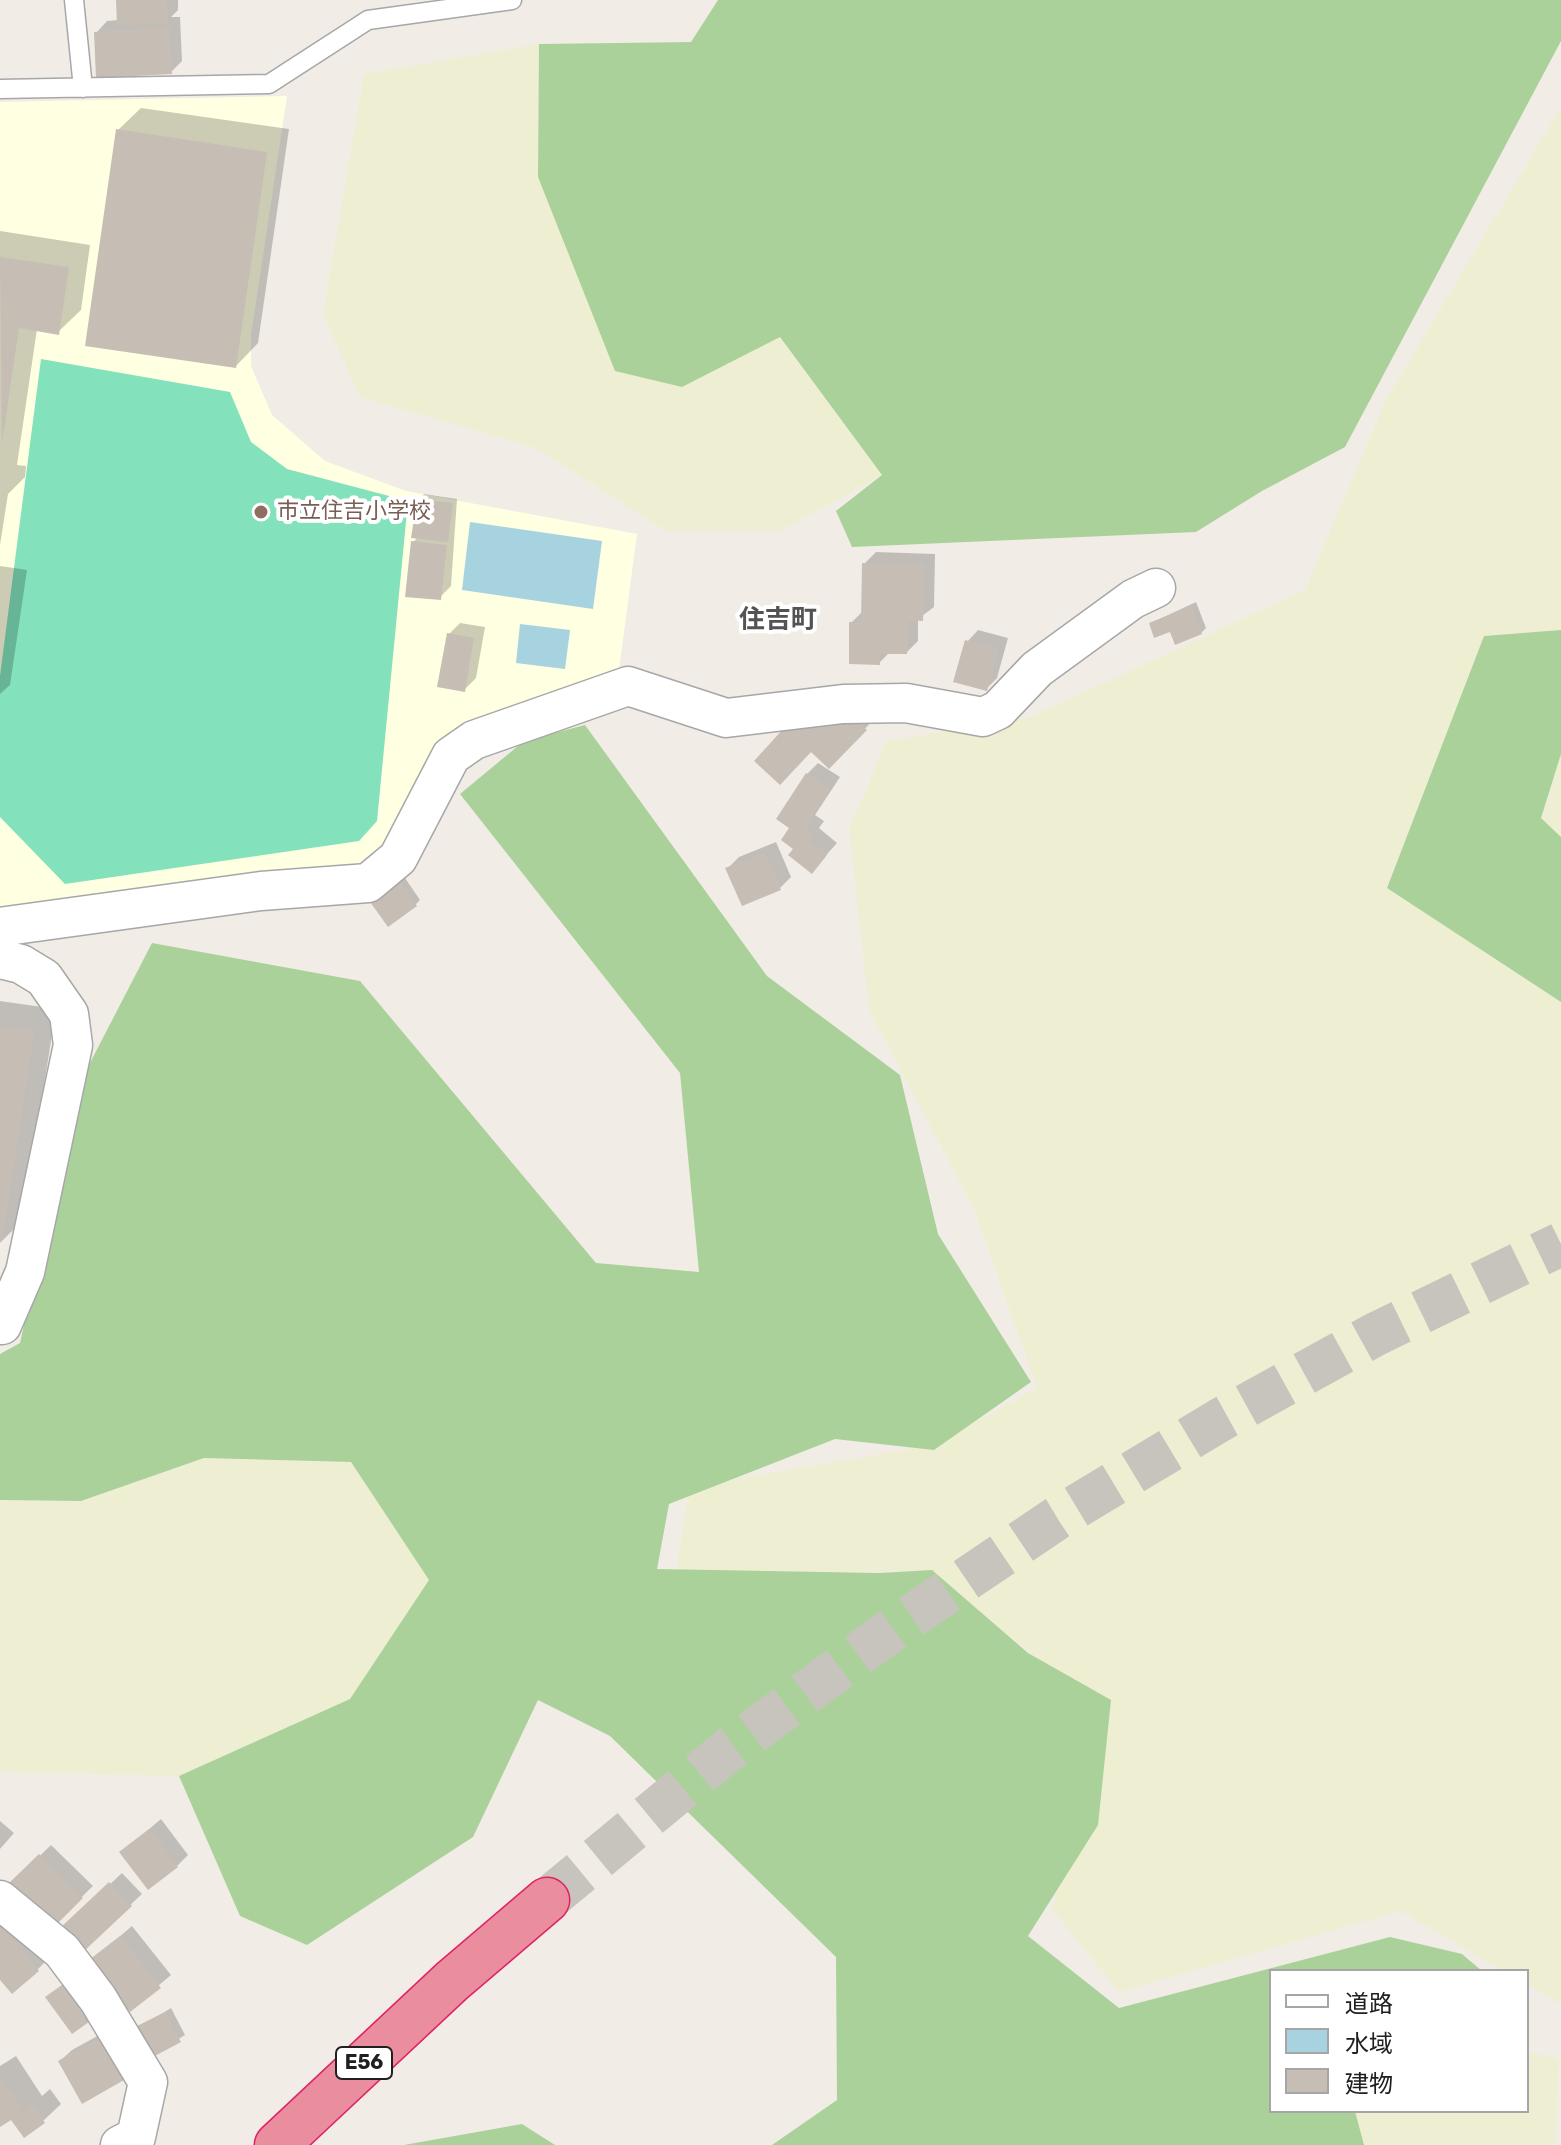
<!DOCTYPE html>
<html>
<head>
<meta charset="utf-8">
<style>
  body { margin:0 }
  #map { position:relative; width:1561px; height:2145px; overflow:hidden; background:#f1ede6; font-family:Rubik,"Noto Sans JP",sans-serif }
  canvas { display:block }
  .legend { position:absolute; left:1269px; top:1969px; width:260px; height:144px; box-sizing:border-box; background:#fff; border:2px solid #a6a6a6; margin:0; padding:10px 14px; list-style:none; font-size:24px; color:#202020 }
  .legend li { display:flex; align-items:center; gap:16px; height:40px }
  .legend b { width:40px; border:2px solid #a6a6a6 }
</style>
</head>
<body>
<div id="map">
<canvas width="1561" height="2145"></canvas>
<ul class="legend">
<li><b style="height:10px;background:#fff"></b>道路</li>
<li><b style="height:22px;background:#a6d3df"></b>水域</li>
<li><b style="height:22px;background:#c6bdb5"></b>建物</li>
</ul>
</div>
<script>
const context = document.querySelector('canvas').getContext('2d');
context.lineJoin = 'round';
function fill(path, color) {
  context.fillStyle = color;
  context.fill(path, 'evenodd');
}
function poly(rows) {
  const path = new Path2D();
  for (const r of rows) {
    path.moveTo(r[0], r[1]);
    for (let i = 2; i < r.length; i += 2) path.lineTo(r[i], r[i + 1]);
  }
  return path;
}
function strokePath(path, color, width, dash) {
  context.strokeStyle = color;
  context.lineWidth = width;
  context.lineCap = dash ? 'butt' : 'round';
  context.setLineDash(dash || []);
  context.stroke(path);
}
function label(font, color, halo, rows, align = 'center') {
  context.font = font + ' Rubik,"Noto Sans JP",sans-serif';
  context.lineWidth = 8;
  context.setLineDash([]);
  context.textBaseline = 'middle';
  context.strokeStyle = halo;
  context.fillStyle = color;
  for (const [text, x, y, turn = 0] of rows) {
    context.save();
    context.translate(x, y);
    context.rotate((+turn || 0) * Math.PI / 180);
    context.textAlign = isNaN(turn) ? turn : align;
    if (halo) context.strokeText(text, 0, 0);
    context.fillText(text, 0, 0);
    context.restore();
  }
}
fill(poly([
  [287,96,251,335,251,366,272,415,325,461,406,491,637,534,619,670,447,740,389,846,364,864,0,914,0,102]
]), '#ffffe1');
fill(poly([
  [539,44,538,177,682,387,779,337,882,475,780,531,666,531,536,448,360,397,323,314,364,74],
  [1561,107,1561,630,1484,636,1387,887,1561,1002,1561,2004,1527,1984,1527,1971,1504,1971,1400,1911,1119,1992,1052,1909,1100,1709,929,1571,676,1574,689,1487,934,1445,1037,1388,975,1211,869,1010,849,830,886,741,1028,718,1305,590,1386,400],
  [1561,754,1561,837,1541,819],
  [204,1458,351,1462,429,1580,350,1699,179,1776,0,1772,0,1500,81,1501],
  [1527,2052,1559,2058,1555,2145,1364,2145,1355,2111,1527,2111]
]), '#eeefd2');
fill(poly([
  [718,0,1561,0,1561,41,1345,447,1262,491,1196,532,852,547,836,511,882,475,780,337,682,387,615,371,538,177,539,44,691,42],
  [1561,630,1561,754,1541,818,1561,837,1561,1002,1387,888,1484,636],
  [585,725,767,976,900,1075,938,1234,1031,1382,934,1450,835,1439,669,1504,657,1569,879,1573,932,1570,1028,1653,1111,1700,1098,1825,1028,1936,1119,2008,1390,1937,1462,1954,1482,1971,1271,1971,1271,2111,1355,2111,1364,2145,772,2145,837,2100,836,1957,610,1736,538,1700,473,1837,307,1945,240,1916,179,1776,350,1699,429,1580,351,1462,204,1458,81,1501,0,1500,0,1354,20,1343,77,1088,152,943,360,981,596,1263,699,1272,680,1073,460,794,524,741],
  [522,2124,555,2145,404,2145]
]), '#abd19a');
fill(poly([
  [41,359,230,392,251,442,287,469,408,501,377,821,359,841,65,884,0,817,0,676]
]), '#83e1bc');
fill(poly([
  [470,522,602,541,593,609,462,590],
  [520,624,570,630,565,669,516,663]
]), '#a6d3df');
fill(poly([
  [118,0,178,0,178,10,171,17,180,17,182,61,171,72,96,33,107,21,119,20],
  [141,108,289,129,258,343,236,366,118,130],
  [0,231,90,245,81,310,58,332,37,329,17,465,26,466,25,477,8,494,0,545],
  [424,494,457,499,451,586,440,597,413,542,418,537,419,500],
  [876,552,935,554,934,607,918,619,918,641,907,652,890,652,879,663,851,623,862,612,864,564],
  [0,566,27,570,10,685,0,694],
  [1196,602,1206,628,1201,633,1151,623],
  [460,623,485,627,476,678,464,690,449,634],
  [978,630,1008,638,997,678,986,689,967,642],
  [876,717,829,767,811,749,792,771,786,729],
  [818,763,840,777,815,815,824,821,819,828,837,843,812,871,796,848,792,828,807,774],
  [776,842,791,877,780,888,728,868,739,857],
  [403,875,420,900,415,905,371,899],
  [0,1001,56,1009,23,1220,0,1243],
  [161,1819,188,1855,177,1866,122,1852],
  [0,1821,14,1833,0,1849],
  [51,1845,93,1886,52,1926,11,1884],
  [122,1873,142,1894,82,1950,62,1929],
  [13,1916,49,1958,37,1970,0,1977,0,1926],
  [132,1926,171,1975,131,2009,92,1960],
  [171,2008,185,2035,152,2055,138,2028],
  [112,2028,134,2067,123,2078,60,2061,72,2050],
  [16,2056,42,2096,50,2089,61,2104,43,2121,12,2117,0,2125,0,2066]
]), '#0003');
fill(poly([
  [116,0,166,0,168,23,117,25],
  [169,27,172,74,96,78,94,32],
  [116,129,267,152,236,368,85,346],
  [0,257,69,267,59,335,19,328,2,443],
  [417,499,453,503,448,542,411,538],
  [411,541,447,545,441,600,405,597],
  [862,563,925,564,923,621,908,620,907,654,880,654,880,665,849,664,849,622,861,622],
  [1191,606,1202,634,1175,645,1170,632,1154,638,1149,623],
  [447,633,474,638,465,692,437,687],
  [965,640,998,649,987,691,953,682],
  [845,710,867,730,829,769,811,752,780,785,754,761,785,727,790,732,800,723,806,728,814,719,827,730],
  [806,773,830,789,805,827,814,834,809,840,827,855,812,874,788,855,793,849,781,840,789,828,776,819],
  [764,852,781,890,742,906,725,868],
  [398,879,417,906,388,927,368,899],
  [0,1026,34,1031,2,1241,0,1241],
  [149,1829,178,1867,148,1890,119,1852],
  [39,1854,83,1898,52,1929,8,1884],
  [109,1882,132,1906,82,1953,59,1929],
  [0,1925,39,1971,12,1994,0,1980],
  [120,1936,161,1988,130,2012,89,1960],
  [69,1980,96,2017,72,2034,45,1997],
  [165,2012,181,2042,151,2058,135,2027],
  [100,2038,124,2080,82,2104,58,2061],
  [0,2075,24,2111,32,2105,45,2123,24,2138,11,2120,0,2127]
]), '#c6bdb5');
strokePath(poly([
  [547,1900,732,1747,897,1626,1057,1518,1220,1420,1374,1335,1561,1244]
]), '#c7c4be', 44, [44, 22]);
const lane = poly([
  [74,0,83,88],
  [0,89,269,84,368,20,512,0]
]);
const street = poly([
  [0,927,261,891,368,883,398,858,451,756,474,740,628,686,726,718,843,704,906,703,983,717,998,710,1037,669,1133,599,1156,588],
  [0,959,21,964,44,978,69,1014,73,1045,25,1272,2,1325],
  [0,1900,62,1951,98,1999,148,2082,136,2137,120,2145]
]);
const highway = poly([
  [277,2145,452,1981,547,1900]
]);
strokePath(lane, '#a7a7a7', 21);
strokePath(street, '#a7a7a7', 41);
strokePath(highway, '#df2465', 47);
strokePath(lane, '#fff', 18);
strokePath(street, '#fff', 38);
strokePath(highway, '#e98d9f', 44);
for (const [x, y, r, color] of [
  [261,512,8,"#8d6e63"]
]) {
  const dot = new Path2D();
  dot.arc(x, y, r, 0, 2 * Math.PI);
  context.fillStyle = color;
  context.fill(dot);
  strokePath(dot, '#fff', 3);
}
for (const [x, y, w] of [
  [364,2063,56]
]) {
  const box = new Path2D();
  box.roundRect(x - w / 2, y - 16, w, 32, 6);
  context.fillStyle = '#fff';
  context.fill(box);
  strokePath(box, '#202020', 2);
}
label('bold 20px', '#202020', null, [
  ["E56",364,2063]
]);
label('22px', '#785e54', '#fff', [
  ["市立住吉小学校",277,512]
], 'left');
label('bold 26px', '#535353', '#fff', [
  ["住吉町",778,620]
]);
</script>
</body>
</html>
